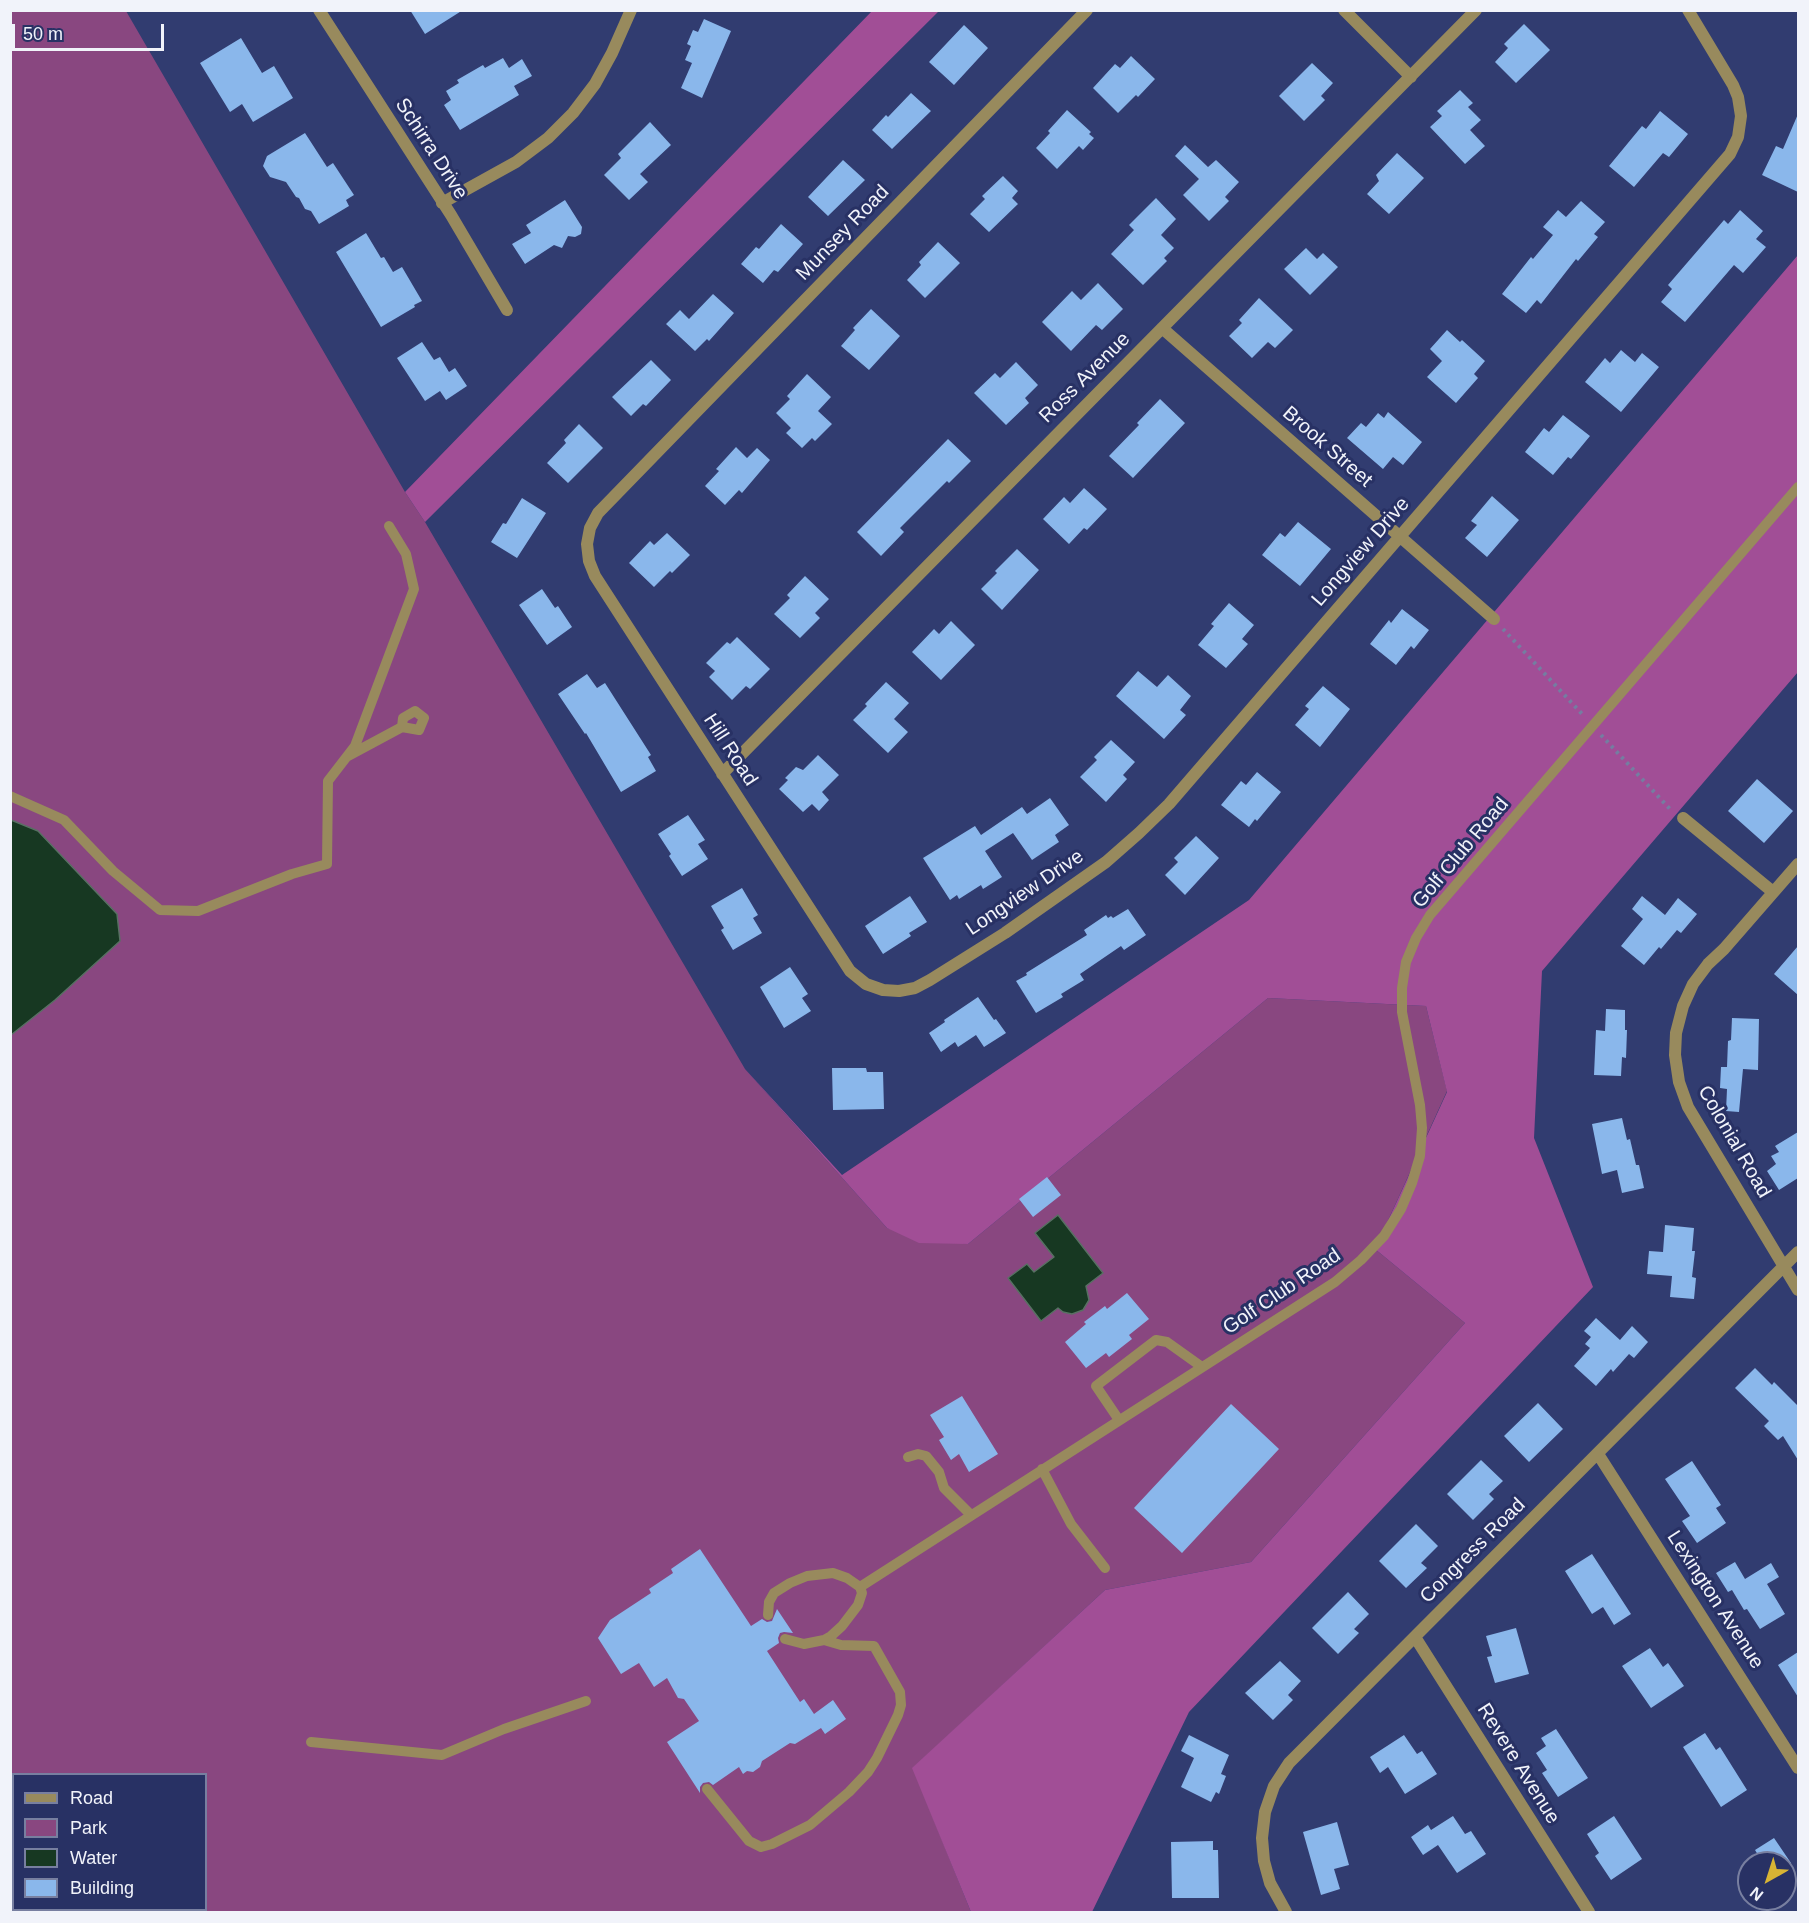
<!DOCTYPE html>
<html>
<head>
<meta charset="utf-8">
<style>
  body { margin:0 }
  #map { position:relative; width:1809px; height:1923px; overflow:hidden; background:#313c70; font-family:Helvetica,sans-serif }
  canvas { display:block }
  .frame { position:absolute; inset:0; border:12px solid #f1f3fa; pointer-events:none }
  .legend { position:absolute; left:12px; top:1773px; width:195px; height:138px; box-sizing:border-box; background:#283164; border:2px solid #787fa0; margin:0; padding:8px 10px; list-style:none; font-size:18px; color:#f1f3fa }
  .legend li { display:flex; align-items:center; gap:12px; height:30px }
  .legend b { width:30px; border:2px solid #787fa0 }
  .north { position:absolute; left:1737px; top:1851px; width:60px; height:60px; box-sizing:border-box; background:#283164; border:2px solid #787fa0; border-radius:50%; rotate:219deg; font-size:16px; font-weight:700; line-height:24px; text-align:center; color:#f1f3fa }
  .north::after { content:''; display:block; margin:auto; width:21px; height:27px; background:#d8b434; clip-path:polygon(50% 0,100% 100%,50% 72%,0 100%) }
  .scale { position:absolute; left:12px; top:24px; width:152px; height:27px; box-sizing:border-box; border:3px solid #f1f3fa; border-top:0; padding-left:8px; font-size:18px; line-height:21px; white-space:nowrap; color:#f1f3fa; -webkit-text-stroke:4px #283164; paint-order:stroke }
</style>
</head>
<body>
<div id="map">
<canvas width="1809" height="1923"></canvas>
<div class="frame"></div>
<ul class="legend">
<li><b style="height:8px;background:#988a5d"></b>Road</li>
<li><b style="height:16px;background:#894780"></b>Park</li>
<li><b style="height:16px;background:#173822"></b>Water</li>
<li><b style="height:16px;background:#8ab7eb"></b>Building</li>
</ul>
<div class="north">N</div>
<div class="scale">50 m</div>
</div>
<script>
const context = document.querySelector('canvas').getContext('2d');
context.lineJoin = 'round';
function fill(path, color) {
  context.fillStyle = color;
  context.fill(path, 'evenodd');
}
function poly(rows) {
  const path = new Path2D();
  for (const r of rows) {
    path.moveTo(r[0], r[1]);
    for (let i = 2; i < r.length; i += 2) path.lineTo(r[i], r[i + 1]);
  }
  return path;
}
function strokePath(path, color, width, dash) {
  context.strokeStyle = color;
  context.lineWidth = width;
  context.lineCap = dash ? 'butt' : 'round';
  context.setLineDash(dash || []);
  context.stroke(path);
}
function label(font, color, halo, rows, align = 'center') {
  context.font = font + ' Helvetica,sans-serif';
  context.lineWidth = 6;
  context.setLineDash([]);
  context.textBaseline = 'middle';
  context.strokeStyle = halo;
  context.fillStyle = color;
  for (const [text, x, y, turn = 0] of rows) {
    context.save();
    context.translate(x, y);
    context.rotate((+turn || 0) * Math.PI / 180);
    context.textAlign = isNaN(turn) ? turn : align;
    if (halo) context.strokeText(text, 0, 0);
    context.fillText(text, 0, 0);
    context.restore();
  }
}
fill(poly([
  [11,11,126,11,405,492,425,522,745,1069,887,1228,968,1244,1268,998,1426,1006,1447,1091,1375,1249,1465,1323,1251,1562,1105,1590,913,1768,971,1912,11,1912],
  [14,1774,206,1774,206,1910,14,1910]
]), '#894780');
fill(poly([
  [872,11,939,11,425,522,405,492],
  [1798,255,1798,672,1542,971,1534,1138,1593,1287,1189,1712,1092,1912,971,1912,912,1768,1105,1590,1251,1562,1465,1323,1375,1249,1447,1092,1426,1006,1268,998,968,1244,919,1243,887,1228,745,1069,842,1175,1249,900]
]), '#a14e96');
const water = poly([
  [11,820,38,831,117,914,120,941,55,1000,11,1035,11,820],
  [1058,1215,1103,1273,1086,1286,1089,1300,1083,1310,1072,1314,1063,1312,1058,1308,1041,1321,1008,1278,1027,1264,1034,1272,1054,1257,1035,1233,1058,1215]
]);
fill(water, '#173822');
strokePath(water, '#587063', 1.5);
fill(poly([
  [410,10,463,10,425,34],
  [704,19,731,31,702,98,681,88,692,63,685,60,691,46,687,44,693,30,698,32],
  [1524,24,1550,50,1516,83,1495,62,1508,48,1504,44],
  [964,25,988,48,954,85,929,62],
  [241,38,262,73,274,66,293,98,253,122,242,104,230,112,200,63],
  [1131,56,1155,79,1138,97,1136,95,1118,113,1093,88,1115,64,1120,68],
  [503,58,509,68,522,59,532,76,514,86,519,95,460,130,444,105,451,100,446,91,459,83,457,80,483,65,485,68],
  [1312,63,1333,83,1321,96,1325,100,1304,121,1279,96],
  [1460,90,1473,103,1468,107,1481,120,1470,130,1485,146,1465,164,1430,127,1442,116,1437,111],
  [911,93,931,111,892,149,872,130,886,115,888,117],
  [1067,110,1091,132,1089,134,1094,138,1083,150,1079,146,1057,169,1036,148,1050,133,1048,131],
  [1660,111,1688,134,1669,157,1663,153,1634,187,1609,166,1642,126,1646,129],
  [1798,114,1798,192,1762,175,1776,146,1783,149],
  [650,122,671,145,640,174,648,182,629,200,604,175,621,158,618,154],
  [305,133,327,167,333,163,354,195,346,200,349,206,319,224,311,211,305,209,299,198,296,197,286,182,270,177,263,166,267,156],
  [1185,145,1208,167,1216,160,1239,182,1225,197,1229,201,1209,221,1183,195,1199,179,1175,156],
  [1397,153,1424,178,1389,214,1367,194,1379,181,1376,175],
  [843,160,865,180,828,216,808,197],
  [1003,176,1018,191,1012,198,1018,204,989,232,970,214,985,199,982,196],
  [1156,198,1176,219,1161,235,1174,248,1164,258,1167,261,1143,285,1111,254,1134,230,1129,225],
  [565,200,582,227,581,234,575,237,568,236,562,248,554,245,525,264,512,244,531,233,526,225],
  [1581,201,1605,222,1594,234,1598,237,1578,261,1576,259,1541,304,1537,300,1526,313,1502,294,1531,257,1533,259,1553,235,1543,227,1558,210,1566,217],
  [1740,210,1763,231,1756,239,1766,247,1743,273,1734,265,1685,322,1661,302,1672,289,1668,285,1724,220,1728,224],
  [781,224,803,244,778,272,774,270,763,283,741,264,756,247,759,249],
  [366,233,381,258,384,257,393,272,402,267,422,301,414,305,415,307,381,327,336,252],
  [938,242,960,263,925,298,907,280,921,265,919,262],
  [1306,248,1317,259,1323,253,1338,267,1310,295,1284,269],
  [1098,283,1123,309,1102,330,1096,325,1071,351,1042,322,1072,291,1081,300],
  [713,294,734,313,709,341,707,339,695,351,666,324,680,310,689,319],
  [1259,298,1293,330,1275,348,1268,342,1252,358,1229,336,1242,323,1239,320],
  [871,309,900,336,869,370,841,346,855,330,853,328],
  [1447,330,1460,342,1462,340,1485,361,1474,374,1478,378,1456,403,1427,377,1442,361,1430,349],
  [422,342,434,360,440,357,449,372,455,368,467,386,446,400,440,391,425,401,397,358],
  [1621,350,1635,362,1642,353,1659,367,1621,412,1585,382,1605,358,1610,363],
  [651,360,671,380,646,406,643,404,631,416,612,397],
  [1016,362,1038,385,1025,398,1029,403,1006,425,974,393,995,373,1000,378],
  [807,374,831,397,818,411,832,424,815,441,812,438,802,448,786,433,791,428,776,413,790,399,787,396],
  [1160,399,1185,423,1133,478,1109,456,1139,425,1137,423],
  [1388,412,1422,442,1403,465,1393,457,1383,469,1347,438,1361,423,1366,427,1378,413,1384,418],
  [1563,415,1590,436,1571,459,1568,457,1553,475,1525,452,1544,428,1549,432],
  [579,424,603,448,568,483,547,463,566,443,564,440],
  [948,439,971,461,949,483,947,481,900,528,904,532,881,556,857,532],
  [736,447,747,458,757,448,770,460,742,493,739,490,725,505,705,486,719,471,716,469],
  [1084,488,1107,509,1087,530,1084,528,1069,544,1043,519,1064,497,1070,503],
  [1492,496,1519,520,1487,557,1465,538,1477,525,1471,521],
  [522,498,546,513,517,558,491,542,503,523,506,524],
  [1298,522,1331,549,1300,586,1262,555,1280,533,1285,537],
  [667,533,690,555,672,573,670,571,654,587,629,563,650,541,654,545],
  [1017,549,1039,570,1002,610,981,589,997,573,995,571],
  [805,576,829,599,815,613,820,618,800,638,774,614,790,598,787,595],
  [542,589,555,608,558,606,572,627,547,645,519,605],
  [1229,603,1254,625,1242,639,1248,644,1226,668,1198,645,1214,626,1211,624],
  [1402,609,1429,630,1414,649,1411,646,1396,665,1370,644,1389,620,1391,623],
  [951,621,975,645,941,680,912,652,934,629,939,634],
  [737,637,770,669,750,689,746,686,732,700,709,677,715,671,706,663,727,642,730,644],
  [1138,671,1157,687,1168,675,1191,696,1180,710,1186,715,1164,739,1116,696],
  [587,674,597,688,605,683,651,755,648,757,656,771,621,792,586,733,585,734,558,694],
  [886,682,909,703,894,719,908,732,888,753,853,720,867,706,865,704],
  [1323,686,1350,709,1320,747,1295,725,1309,709,1305,706],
  [1111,740,1135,762,1123,775,1127,779,1106,802,1080,777,1097,760,1094,757],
  [818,755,839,775,822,792,829,800,819,811,812,804,803,812,779,789,788,780,785,778,796,767,803,770],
  [1257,772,1281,792,1257,821,1255,819,1249,827,1221,805,1241,781,1246,785],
  [1757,779,1793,811,1764,843,1728,811],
  [1050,798,1069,825,1055,835,1059,842,1032,860,1013,833,985,851,1002,877,983,889,981,885,959,899,957,895,950,900,923,858,975,826,981,835,1022,807,1027,814],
  [688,815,705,840,698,844,708,859,682,876,669,856,671,854,658,834],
  [1196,836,1219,858,1185,895,1165,875,1178,862,1174,858],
  [742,888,758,915,753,918,762,933,733,950,721,930,724,928,711,906],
  [910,896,927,922,909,933,911,936,883,954,865,926],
  [1642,896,1665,915,1678,898,1697,914,1681,933,1677,930,1661,949,1659,947,1644,965,1621,946,1643,919,1632,909],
  [1128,909,1146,935,1124,950,1121,946,1080,974,1084,980,1061,994,1063,997,1036,1013,1016,981,1027,975,1026,973,1087,935,1084,930,1106,915,1108,918,1111,916,1113,918],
  [1798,946,1798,995,1774,974],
  [790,967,808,994,802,998,811,1011,784,1028,760,987],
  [978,997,994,1020,996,1019,1006,1033,984,1047,976,1035,958,1047,955,1042,941,1052,929,1033,945,1022,944,1020],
  [1606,1009,1625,1010,1625,1030,1627,1030,1626,1058,1622,1057,1621,1076,1594,1075,1596,1030,1605,1031],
  [1732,1018,1759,1019,1758,1070,1743,1069,1739,1112,1726,1111,1727,1089,1720,1088,1721,1067,1727,1067,1728,1041,1731,1040],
  [832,1068,866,1068,867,1072,883,1072,884,1109,833,1110],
  [1622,1118,1627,1140,1630,1139,1636,1165,1639,1165,1644,1188,1622,1193,1617,1170,1602,1174,1592,1124],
  [1798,1132,1798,1178,1779,1190,1767,1171,1776,1164,1771,1156,1779,1152,1775,1146],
  [1047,1177,1061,1195,1033,1217,1019,1199],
  [1665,1225,1694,1228,1692,1251,1695,1251,1692,1277,1696,1278,1694,1299,1670,1297,1672,1276,1647,1274,1649,1251,1663,1252],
  [1127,1293,1149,1319,1129,1335,1132,1339,1109,1357,1106,1353,1086,1368,1065,1342,1086,1324,1084,1322,1105,1306,1107,1309],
  [1596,1318,1620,1340,1632,1326,1648,1342,1634,1358,1629,1354,1613,1372,1611,1369,1596,1386,1574,1366,1590,1348,1585,1344,1591,1337,1584,1331],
  [1755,1368,1772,1385,1774,1382,1798,1406,1798,1460,1783,1436,1778,1440,1764,1426,1769,1421,1735,1388],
  [962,1396,998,1454,969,1472,959,1454,951,1460,939,1440,944,1437,930,1415],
  [1538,1403,1563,1429,1529,1462,1504,1436],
  [1231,1404,1279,1449,1182,1553,1134,1508],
  [1481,1460,1503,1481,1489,1494,1494,1499,1473,1520,1447,1494],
  [1692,1461,1721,1505,1716,1508,1726,1523,1697,1543,1682,1521,1690,1516,1665,1479],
  [1416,1524,1438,1546,1421,1563,1427,1568,1406,1588,1379,1561],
  [700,1549,751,1626,762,1619,767,1622,772,1621,777,1609,793,1633,784,1632,780,1633,778,1638,779,1643,767,1651,800,1702,804,1699,814,1714,833,1700,846,1719,825,1734,821,1728,795,1744,790,1743,762,1761,760,1767,753,1772,747,1771,743,1774,739,1767,713,1785,709,1782,703,1783,700,1787,700,1793,667,1742,699,1721,684,1699,678,1698,667,1678,654,1687,639,1663,621,1674,598,1638,610,1620,651,1593,649,1589,673,1573,671,1569],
  [1592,1554,1631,1614,1614,1625,1603,1607,1592,1614,1565,1571],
  [1735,1562,1745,1579,1771,1563,1779,1577,1767,1584,1785,1614,1760,1629,1747,1609,1744,1610,1732,1590,1728,1592,1716,1573],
  [1348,1592,1369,1614,1354,1629,1359,1633,1338,1654,1312,1628],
  [1516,1628,1529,1674,1495,1683,1487,1657,1492,1656,1486,1636],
  [1650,1648,1663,1667,1668,1663,1684,1686,1651,1708,1622,1666],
  [1798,1652,1798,1697,1778,1665],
  [1280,1661,1301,1681,1288,1695,1293,1700,1273,1720,1245,1693],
  [1556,1729,1588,1778,1558,1797,1542,1773,1547,1770,1536,1753,1546,1746,1541,1738],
  [1705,1733,1716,1750,1720,1747,1747,1790,1721,1807,1683,1747],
  [1189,1735,1229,1755,1221,1774,1226,1776,1219,1794,1216,1792,1211,1802,1181,1787,1194,1758,1181,1751],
  [1404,1735,1417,1754,1422,1751,1437,1774,1405,1794,1388,1767,1380,1773,1370,1757],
  [1453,1816,1465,1834,1471,1831,1486,1854,1457,1873,1438,1845,1423,1855,1411,1837,1428,1825,1431,1830],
  [1614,1816,1642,1859,1611,1880,1595,1856,1599,1853,1587,1834],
  [1337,1822,1349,1865,1334,1869,1340,1889,1321,1895,1303,1832],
  [1774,1838,1791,1863,1763,1863,1755,1850],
  [1213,1841,1213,1850,1218,1850,1219,1898,1172,1898,1171,1842]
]), '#8ab7eb');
strokePath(poly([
  [1503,629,1584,716],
  [1601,735,1670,809]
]), '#757da1', 4, [3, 4.5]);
strokePath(poly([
  [348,756,402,727,419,730,424,718,415,711,403,718,402,727],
  [10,796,64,820,113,871,160,910,198,911,292,874,327,864,328,781,355,746,414,589,406,554,389,526],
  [1119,1420,1096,1386,1156,1340,1167,1342,1202,1367],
  [908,1457,918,1454,926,1456,939,1472,944,1488,971,1515],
  [1042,1469,1071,1524,1105,1568],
  [860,1587,1335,1282,1361,1260,1384,1236,1401,1209,1412,1183,1420,1156,1422,1128,1420,1105,1402,1012,1402,988,1406,962,1416,938,1430,915,1798,487],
  [768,1615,769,1602,774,1593,790,1583,807,1576,833,1573,847,1578,860,1587,862,1593,858,1605,842,1626,831,1636,824,1640,804,1644,785,1639],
  [311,1742,442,1755,504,1729,586,1701],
  [707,1789,749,1841,761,1847,772,1844,810,1825,849,1792,868,1772,877,1758,898,1715,901,1705,900,1692,874,1646,841,1645,824,1640]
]), '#988a5d', 10);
strokePath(poly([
  [319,10,451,215,507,310],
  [1087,10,598,513,590,528,587,544,589,561,595,576,850,971,866,984,883,990,899,991,915,988,930,980,1005,933,1106,862,1139,833,1169,804,1730,154,1738,137,1741,116,1738,97,1733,85,1688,10],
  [1344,10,1411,77],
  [442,203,516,162,548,138,573,113,595,84,612,53,631,10],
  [1162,328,1494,619],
  [722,774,1476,10],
  [1683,818,1773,892],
  [1798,864,1724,949,1708,964,1693,984,1683,1006,1676,1033,1675,1055,1679,1082,1688,1107,1798,1290],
  [1598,1454,1798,1768],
  [1415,1637,1589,1912],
  [1286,1912,1270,1883,1264,1861,1262,1838,1265,1812,1274,1786,1289,1763,1798,1252]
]), '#988a5d', 12);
label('20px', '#f1f3fa', '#283164', [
  ["Schirra Drive",431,149,57],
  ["Munsey Road",843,233,-46],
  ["Ross Avenue",1085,378,-45],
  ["Brook Street",1327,447,41],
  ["Longview Drive",1361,552,-49],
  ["Hill Road",730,750,57],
  ["Golf Club Road",1461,853,-50],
  ["Longview Drive",1025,893,-34],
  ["Colonial Road",1734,1142,60],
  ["Golf Club Road",1282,1292,-34],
  ["Congress Road",1473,1551,-45],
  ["Lexington Avenue",1715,1600,57],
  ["Revere Avenue",1518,1764,58]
]);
</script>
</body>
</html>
